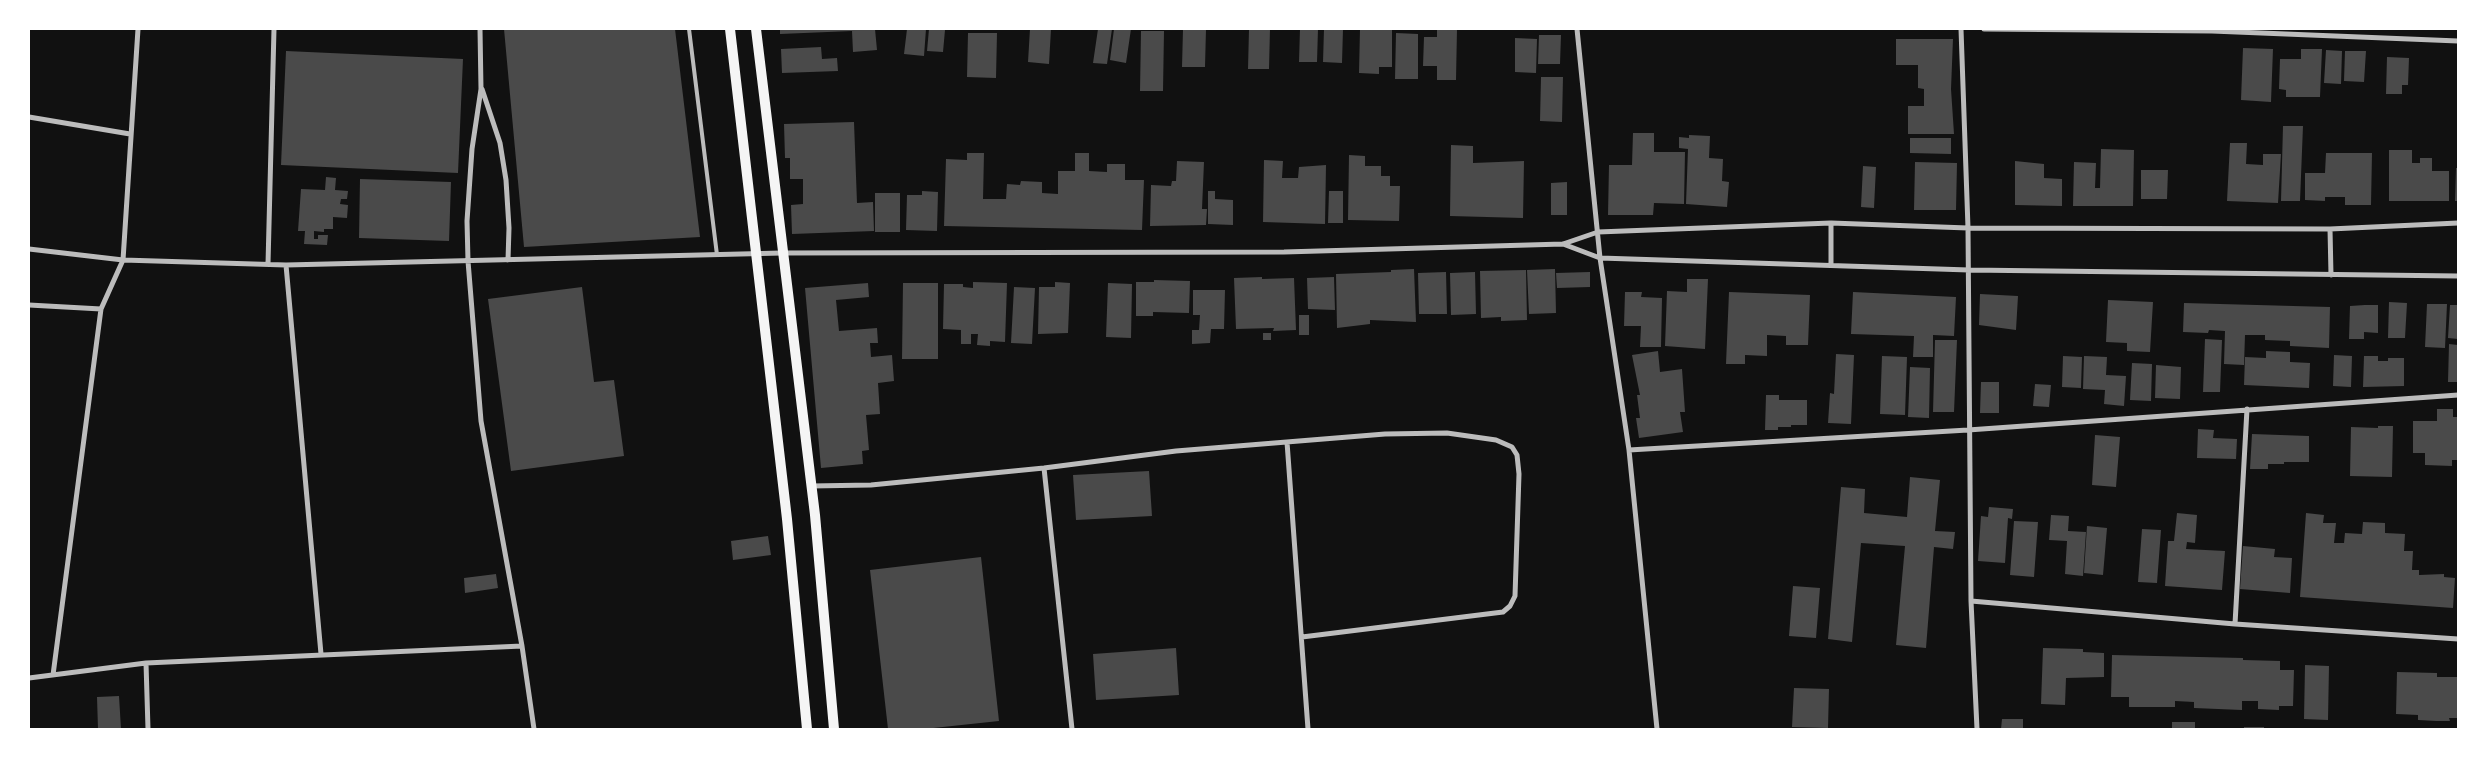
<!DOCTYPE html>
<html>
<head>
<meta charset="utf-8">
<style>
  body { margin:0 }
  #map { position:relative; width:2487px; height:758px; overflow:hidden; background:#111; font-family:"Varela Round",sans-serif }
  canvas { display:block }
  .frame { position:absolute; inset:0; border:30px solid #fff; pointer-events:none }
</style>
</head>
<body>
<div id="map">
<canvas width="2487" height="758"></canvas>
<div class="frame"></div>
</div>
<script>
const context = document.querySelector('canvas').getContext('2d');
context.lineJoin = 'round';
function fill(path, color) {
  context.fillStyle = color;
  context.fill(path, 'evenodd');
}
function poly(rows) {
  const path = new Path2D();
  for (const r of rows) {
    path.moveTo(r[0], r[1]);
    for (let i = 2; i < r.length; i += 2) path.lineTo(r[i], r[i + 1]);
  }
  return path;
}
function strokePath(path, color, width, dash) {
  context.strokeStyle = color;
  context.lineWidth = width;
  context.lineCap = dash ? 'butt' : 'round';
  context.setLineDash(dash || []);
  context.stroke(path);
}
fill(poly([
  [504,29,675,29,700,237,524,247],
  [780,29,875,29,877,50,853,52,852,31,780,34],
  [907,29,926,29,924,56,904,54],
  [929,29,945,30,943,52,927,51],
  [1030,29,1051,29,1049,64,1028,62],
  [1098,29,1112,29,1107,64,1093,63],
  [1114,29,1131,29,1126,63,1110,60],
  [1183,29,1206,29,1205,67,1182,67],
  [1249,29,1270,29,1269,69,1248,69],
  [1300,29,1318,29,1317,62,1299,62],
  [1324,29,1343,29,1342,63,1323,62],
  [1360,29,1392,29,1392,67,1379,67,1379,74,1359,73],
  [1437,29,1457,29,1456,80,1437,80,1437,66,1423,66,1424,37,1437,37],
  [1141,31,1164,31,1163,91,1140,91],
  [968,33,997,33,996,78,967,77],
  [1396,33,1418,34,1418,79,1395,79],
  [1539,35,1561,35,1560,64,1538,64],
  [1515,38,1537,39,1536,73,1515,72],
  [1896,39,1953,39,1951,89,1954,134,1908,134,1908,106,1924,106,1924,89,1918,88,1918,65,1896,65],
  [821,47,822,59,837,58,838,71,782,73,781,49],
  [2243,48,2273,49,2271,102,2241,100],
  [2301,49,2322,49,2320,97,2286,97,2286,90,2279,89,2280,59,2301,59],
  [2326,50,2342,51,2341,84,2324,83],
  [286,51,463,59,458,173,281,165],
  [2345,51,2366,51,2364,82,2344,81],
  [2387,57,2409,58,2408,85,2402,85,2402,94,2386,94],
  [1541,77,1563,77,1562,122,1540,121],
  [854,122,857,203,873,202,874,231,792,234,791,205,803,204,803,179,790,179,790,158,785,158,784,124],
  [2283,126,2303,126,2300,201,2281,201],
  [1633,133,1654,133,1654,152,1685,152,1684,204,1654,203,1653,215,1608,215,1609,165,1632,165],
  [1689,135,1710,136,1709,158,1723,159,1722,181,1729,182,1727,207,1686,204,1688,149,1679,148,1679,137,1689,138],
  [1910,138,1951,138,1951,154,1910,153],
  [2230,143,2247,143,2246,164,2263,165,2263,154,2281,154,2278,203,2227,201],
  [1451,145,1473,146,1473,163,1524,161,1523,218,1450,216],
  [2101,149,2134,150,2133,206,2073,206,2074,162,2096,163,2095,188,2100,188],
  [2389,150,2412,150,2412,163,2420,163,2420,158,2432,158,2432,171,2449,171,2449,201,2389,201],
  [967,153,984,153,983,199,1006,199,1007,184,1020,185,1021,181,1042,182,1042,193,1058,194,1058,171,1075,171,1075,153,1089,153,1089,171,1107,172,1107,164,1125,164,1125,180,1144,180,1142,230,944,226,946,159,967,160],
  [2326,153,2372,153,2371,205,2345,205,2345,197,2325,197,2325,201,2305,200,2305,173,2325,173],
  [1349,155,1365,156,1365,166,1381,166,1381,176,1390,176,1390,186,1400,186,1399,221,1348,220],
  [1264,160,1283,161,1282,178,1298,178,1299,167,1326,165,1325,224,1263,222],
  [1177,161,1204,162,1202,209,1207,209,1206,225,1150,226,1151,185,1171,186,1172,181,1176,181],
  [2015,161,2044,164,2044,178,2062,179,2062,206,2015,205],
  [1915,162,1957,163,1956,210,1914,210],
  [1863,166,1876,167,1874,208,1861,207],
  [2456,168,2458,168,2458,201,2455,201],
  [2141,170,2168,170,2167,199,2141,199],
  [326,177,336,178,335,190,348,191,347,199,341,199,340,204,348,205,347,218,333,217,333,229,324,229,324,232,314,231,314,239,318,239,318,235,328,235,327,245,304,244,305,231,298,231,301,189,325,190],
  [360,179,451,182,449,241,359,238],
  [1567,182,1567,215,1551,215,1551,183],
  [922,191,938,192,937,231,906,230,907,195,922,195],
  [1208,191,1215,191,1215,199,1233,200,1233,225,1208,224],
  [1329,191,1343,191,1343,223,1328,223],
  [875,193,900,193,900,232,875,232],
  [1414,269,1416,322,1370,320,1370,324,1337,328,1336,274,1391,272,1391,270],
  [1555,269,1556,313,1529,314,1527,270],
  [1526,270,1527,320,1501,321,1501,317,1481,318,1480,271],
  [1446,272,1447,314,1419,314,1418,273],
  [1475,272,1476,314,1451,315,1450,273],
  [1590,272,1590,287,1557,288,1556,273],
  [1262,277,1262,279,1294,278,1296,330,1273,331,1274,328,1236,329,1234,278],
  [1334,277,1335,310,1308,309,1307,278],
  [1687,279,1708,279,1705,349,1665,346,1667,291,1687,292],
  [1154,280,1190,281,1189,313,1153,312,1153,316,1136,316,1136,282,1154,282],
  [973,282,1007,283,1005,342,990,341,990,346,977,345,978,334,971,334,971,344,961,344,961,330,943,329,944,284,963,284,963,287,973,288],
  [1055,282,1070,283,1068,333,1038,334,1039,287,1055,287],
  [868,283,869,297,836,300,839,331,877,328,878,343,870,343,871,357,892,355,894,381,878,383,880,414,866,415,869,450,862,451,863,464,821,468,805,288],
  [903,283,938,283,938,359,902,359],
  [1108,283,1132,284,1131,338,1106,337],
  [582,287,594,382,614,380,624,456,511,471,488,299],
  [1014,287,1035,288,1032,344,1011,343],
  [1193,290,1225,290,1224,329,1211,329,1210,343,1192,344,1192,330,1199,330,1200,315,1193,315],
  [1625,292,1642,292,1641,297,1662,298,1661,347,1640,347,1641,326,1624,326],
  [1729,292,1810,295,1808,345,1786,345,1786,336,1767,335,1767,356,1745,355,1745,364,1726,364],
  [1853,292,1956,297,1954,336,1933,335,1933,357,1913,357,1914,336,1851,334],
  [1980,294,2018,296,2016,330,1979,325],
  [2108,300,2153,302,2150,352,2127,351,2127,343,2106,342],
  [2389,302,2407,303,2405,338,2388,338],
  [2184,303,2330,307,2329,348,2290,346,2290,341,2265,340,2265,335,2245,335,2244,365,2224,364,2225,331,2209,330,2208,333,2183,332],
  [2427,304,2447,304,2445,348,2425,347],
  [2365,305,2378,305,2378,333,2364,332,2364,339,2349,339,2350,306],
  [2450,305,2458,305,2458,339,2448,338],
  [1299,315,1309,315,1309,335,1299,335],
  [1263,333,1271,333,1271,340,1263,340],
  [2205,339,2222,340,2220,392,2203,392],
  [1935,340,1957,340,1954,412,1933,412],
  [2449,344,2458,345,2458,382,2448,382],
  [1658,351,1660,372,1682,369,1685,412,1680,412,1683,432,1639,438,1636,418,1640,418,1637,395,1640,395,1632,355],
  [2266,351,2290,352,2290,362,2310,363,2309,388,2244,385,2245,357,2266,358],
  [1836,354,1854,355,1851,424,1828,423,1830,393,1834,394],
  [2334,355,2352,356,2351,387,2333,386],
  [1882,356,1907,357,1905,415,1880,414],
  [2063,356,2082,357,2081,388,2062,387],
  [2084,356,2107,357,2106,375,2126,376,2124,406,2104,404,2105,390,2083,389],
  [2364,356,2378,356,2378,361,2388,361,2388,358,2404,358,2404,386,2363,387],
  [2132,363,2152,364,2151,401,2130,400],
  [2156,365,2181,367,2180,399,2155,398],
  [1910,367,1930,368,1929,418,1908,417],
  [1981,382,1999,382,1999,413,1980,413],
  [2035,384,2051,385,2049,407,2033,406],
  [1766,395,1779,395,1779,400,1807,400,1807,425,1791,425,1791,427,1778,427,1778,430,1765,430],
  [2437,409,2453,409,2453,417,2458,417,2458,460,2452,460,2452,466,2425,465,2425,453,2413,453,2413,421,2437,421],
  [2378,426,2393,426,2392,477,2350,476,2351,427,2378,428],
  [2198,429,2214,430,2213,438,2237,439,2236,459,2197,458],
  [2252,434,2309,436,2309,462,2284,462,2284,464,2268,464,2268,469,2250,469],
  [2095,435,2120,437,2116,487,2092,485],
  [1149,471,1152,516,1076,520,1073,475],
  [1910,477,1940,480,1935,531,1955,532,1953,549,1934,547,1926,648,1896,645,1905,546,1861,543,1852,642,1828,639,1841,487,1865,489,1864,513,1907,517],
  [1989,507,2013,509,2012,519,2008,518,2005,563,1978,561,1981,516,1988,517],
  [2177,513,2197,515,2195,543,2187,542,2186,549,2225,551,2222,590,2165,586,2168,541,2174,541],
  [2306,513,2324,515,2323,523,2336,523,2334,543,2344,543,2345,533,2362,534,2363,522,2385,523,2385,533,2405,534,2404,551,2413,551,2412,570,2419,570,2419,575,2444,574,2444,577,2455,578,2453,608,2300,597],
  [2051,515,2069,516,2068,531,2086,532,2083,576,2065,574,2067,541,2049,540],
  [2014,521,2038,522,2034,577,2010,575],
  [2087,526,2107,528,2103,575,2084,573],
  [2142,529,2161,530,2157,583,2138,582],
  [768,536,771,555,733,560,731,541],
  [2243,546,2275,549,2274,557,2292,558,2290,593,2240,589],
  [981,557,999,721,924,729,888,729,870,570],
  [496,574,498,588,465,593,464,578],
  [1793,586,1820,588,1816,638,1789,636],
  [1176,648,1179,695,1096,700,1093,654],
  [2043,648,2083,649,2083,652,2104,653,2104,677,2066,678,2065,705,2041,704],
  [2112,655,2243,658,2243,660,2280,661,2280,670,2294,670,2293,706,2279,706,2279,710,2258,709,2258,701,2242,701,2242,710,2194,708,2194,702,2175,701,2175,707,2129,707,2129,697,2111,697],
  [2305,665,2329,666,2328,720,2304,719],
  [2397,672,2437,673,2437,677,2458,677,2458,718,2449,718,2450,721,2436,721,2418,720,2418,715,2396,714],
  [1794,688,1829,689,1828,728,1792,727],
  [119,696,121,729,98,729,97,697],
  [2002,719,2023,719,2023,729,2001,729],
  [2172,722,2195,722,2195,729,2172,729],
  [2244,727,2264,727,2264,729,2244,729]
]), '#4a4a4a');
strokePath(poly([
  [689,29,717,255]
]), '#bcbcbc', 4);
strokePath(poly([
  [480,29,481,89,472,149,467,221,468,261,481,421,522,646,534,729],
  [1577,29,1600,258,1629,450,1657,729],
  [1961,29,1968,228,1971,601,1977,729],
  [1984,29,2212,31,2458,41],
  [482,89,500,143,506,180,509,228,508,260],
  [29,117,130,134],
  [1831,223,1831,264],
  [2330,229,2331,275],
  [1563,244,1600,258,1969,270,2458,276],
  [29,249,123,260,286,265,782,253,1284,252,1563,244,1598,232,1831,223,1968,228,2330,229,2458,223],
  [268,264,274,29],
  [286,265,321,654],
  [29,305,101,309],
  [1287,442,1308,729],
  [1629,450,1968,430,2458,395],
  [1044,468,1072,729],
  [811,486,871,485,1044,468,1176,451,1385,434,1447,433,1496,440,1512,447,1517,455,1519,474,1515,596,1510,606,1503,612,1302,637],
  [1971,601,2235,624,2458,639],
  [2235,624,2247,409],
  [146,663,148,729],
  [53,675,101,309,123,260,138,29],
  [29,678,146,663,522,646]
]), '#bcbcbc', 5);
strokePath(poly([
  [730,29,787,519,807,729],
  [756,29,815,515,834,729]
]), '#f5f5f5', 10);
</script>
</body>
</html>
